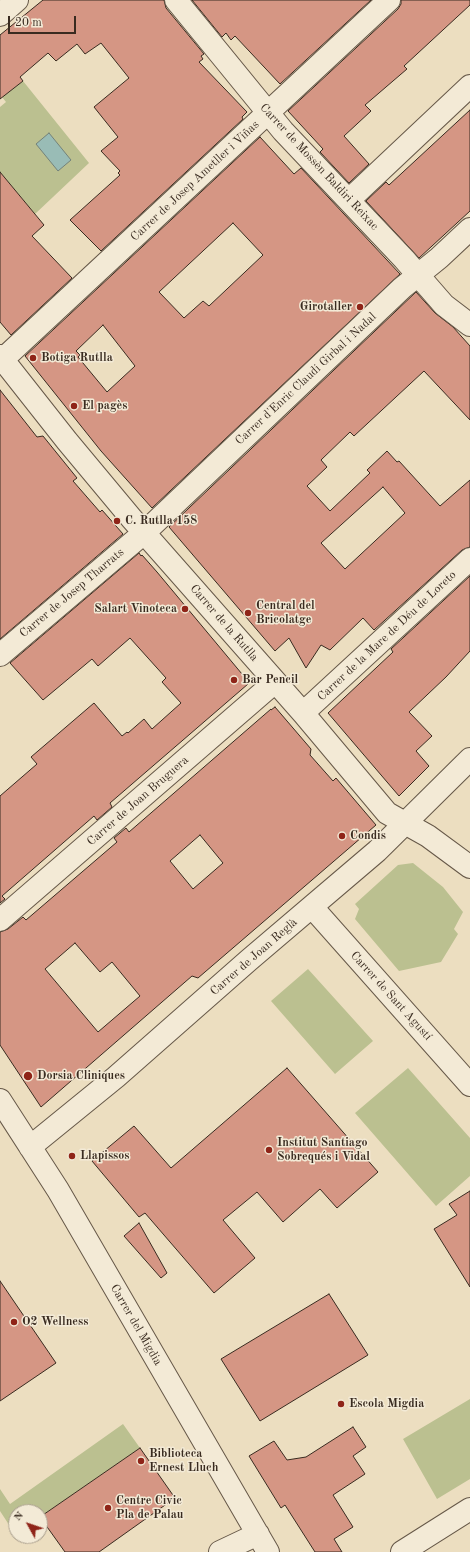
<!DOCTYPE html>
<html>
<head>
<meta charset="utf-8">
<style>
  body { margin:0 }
  #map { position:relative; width:470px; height:1552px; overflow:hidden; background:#ecdec0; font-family:"Old Standard TT",serif }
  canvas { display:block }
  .north { position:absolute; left:8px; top:1504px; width:40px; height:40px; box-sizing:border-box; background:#f3ead6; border:1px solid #a99e8d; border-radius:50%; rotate:310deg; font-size:11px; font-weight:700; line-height:16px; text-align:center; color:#392b20 }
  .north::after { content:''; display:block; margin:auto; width:14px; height:18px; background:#8f2418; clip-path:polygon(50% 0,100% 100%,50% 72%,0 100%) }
  .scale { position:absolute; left:8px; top:16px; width:68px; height:18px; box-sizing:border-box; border:2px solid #392b20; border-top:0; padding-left:5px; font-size:12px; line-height:14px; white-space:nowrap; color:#392b20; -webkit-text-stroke:3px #f3ead6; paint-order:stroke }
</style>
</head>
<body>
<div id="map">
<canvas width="470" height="1552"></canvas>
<div class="north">N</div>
<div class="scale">20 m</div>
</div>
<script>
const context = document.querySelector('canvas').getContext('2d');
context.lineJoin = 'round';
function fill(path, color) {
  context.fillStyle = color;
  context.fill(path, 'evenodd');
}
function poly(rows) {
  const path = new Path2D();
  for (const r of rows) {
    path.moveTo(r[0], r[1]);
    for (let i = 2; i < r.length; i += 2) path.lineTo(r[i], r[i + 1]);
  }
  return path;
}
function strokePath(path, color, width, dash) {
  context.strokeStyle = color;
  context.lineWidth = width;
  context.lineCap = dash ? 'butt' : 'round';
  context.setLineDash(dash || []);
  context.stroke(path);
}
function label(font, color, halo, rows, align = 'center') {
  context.font = font + ' "Old Standard TT",serif';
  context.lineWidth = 3;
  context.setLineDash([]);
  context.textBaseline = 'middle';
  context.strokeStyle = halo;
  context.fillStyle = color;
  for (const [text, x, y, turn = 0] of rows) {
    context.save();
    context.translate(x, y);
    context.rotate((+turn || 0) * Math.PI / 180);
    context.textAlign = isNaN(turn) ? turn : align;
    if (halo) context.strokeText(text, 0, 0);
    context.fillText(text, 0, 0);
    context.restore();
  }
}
fill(poly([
  [23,81,89,163,35,214,0,172,0,107,6,102,2,97],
  [413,863,443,887,463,912,454,929,458,934,441,962,399,971,355,919,359,909,355,904,398,865],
  [308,969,373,1041,335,1074,271,1001],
  [408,1068,470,1138,470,1176,436,1206,355,1113],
  [470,1399,470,1479,437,1499,403,1439],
  [123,1424,140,1448,40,1517,40,1512,16,1512,15,1534,0,1511,0,1489,10,1504]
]), '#bbc090');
const water = poly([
  [49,133,71,160,58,171,36,144,49,133]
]);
fill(water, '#99bcb6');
strokePath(water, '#73827a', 1);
const building = poly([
  [43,0,164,0,166,8,204,54,201,56,203,59,199,62,247,112,242,117,243,119,101,251,70,220,120,175,118,173,120,171,101,151,118,137,94,107,129,78,101,43,85,54,77,44,56,61,48,53,20,77,23,81,0,99,0,35,43,0],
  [192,0,371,0,280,84,235,36,231,40,226,33,222,37,192,0],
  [401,0,470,0,470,5,404,66,407,69,365,105,371,111,344,136,369,164,349,183,320,152,323,149,288,111,398,9,401,4,401,0],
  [470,110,470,211,419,258,366,201,386,182,389,185,470,110],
  [260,137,294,174,301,168,400,274,152,508,101,451,25,356,260,137],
  [233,223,263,255,209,306,203,301,184,318,159,292,233,223],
  [103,325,135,366,107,392,78,357,80,355,76,351,103,325],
  [0,172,44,225,32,236,72,278,11,335,0,322,0,172],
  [416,292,435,313,453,327,470,346,470,420,424,371,354,436,350,432,321,460,327,467,307,486,330,511,370,473,367,470,387,451,397,462,399,461,440,506,470,480,470,547,462,550,374,630,363,618,330,650,321,645,306,668,289,638,275,651,169,527,416,292],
  [383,487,405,513,345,569,321,543,383,487],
  [0,390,37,437,43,436,77,478,73,481,100,512,102,510,123,534,0,639,0,390],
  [139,553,141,556,142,555,157,572,247,680,246,681,248,684,110,803,112,807,97,820,94,816,2,896,5,899,0,903,0,796,37,764,31,757,94,703,122,736,127,732,128,733,144,719,152,729,181,703,162,682,166,678,130,638,98,666,92,659,43,700,10,663,139,553],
  [470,576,470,651,446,677,409,712,432,736,416,751,429,766,399,796,328,713,393,652,391,649,470,576],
  [275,707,311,749,310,755,333,781,336,778,376,825,198,978,192,976,41,1107,0,1045,0,932,8,929,23,917,26,920,117,842,114,838,126,828,129,832,271,709,271,710,275,707],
  [200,835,223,863,193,889,170,861,200,835],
  [75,943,100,972,112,962,140,996,98,1032,45,969,75,943],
  [287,1068,378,1172,337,1208,320,1189,283,1222,257,1192,223,1220,255,1258,214,1293,145,1213,139,1217,92,1161,134,1126,171,1168,287,1068],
  [470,1191,470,1287,434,1229,457,1215,449,1204,470,1191],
  [139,1223,167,1273,161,1278,124,1236,139,1223],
  [0,1281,56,1363,0,1401,0,1281],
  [329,1294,368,1355,260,1421,221,1359,329,1294],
  [353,1427,366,1447,353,1456,365,1474,333,1495,353,1527,334,1539,342,1552,315,1552,285,1505,281,1508,249,1456,274,1441,287,1460,306,1457,353,1427],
  [140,1448,175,1498,99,1552,65,1552,40,1517,140,1448]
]);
fill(building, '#d59684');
strokePath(building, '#392b20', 1);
const minor = poly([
  [176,0,283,131,404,259,444,305,470,325],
  [0,15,17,0],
  [349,200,470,86],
  [0,356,67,441,132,519,303,713,387,813,428,836,470,867],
  [0,362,389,0],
  [0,655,145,532,402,288,439,258,470,229],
  [303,713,470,559],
  [312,907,470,1085],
  [0,920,275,682],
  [0,1100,58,1190,268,1552],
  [30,1147,116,1077,249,960,377,851,470,759],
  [220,1552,258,1534],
  [402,1552,470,1509]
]);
strokePath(minor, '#665848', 24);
strokePath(minor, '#f3ead6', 22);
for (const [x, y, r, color] of [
  [360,307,4,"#8f2418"],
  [33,358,4,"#8f2418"],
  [74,406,4,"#8f2418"],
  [117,521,4,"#8f2418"],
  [185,609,4,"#8f2418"],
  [248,613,4,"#8f2418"],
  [234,680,4,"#8f2418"],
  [342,836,4,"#8f2418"],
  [28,1076,5,"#8f2418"],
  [269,1150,4,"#8f2418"],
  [72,1156,4,"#8f2418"],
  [14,1322,4,"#8f2418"],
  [341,1404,4,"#8f2418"],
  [141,1461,4,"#8f2418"],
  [108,1508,4,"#8f2418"]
]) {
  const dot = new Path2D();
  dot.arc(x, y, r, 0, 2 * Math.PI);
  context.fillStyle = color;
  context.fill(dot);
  strokePath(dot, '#f3ead6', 1.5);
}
label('12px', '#392b20', '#f3ead6', [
  ["Carrer de Mossèn Baldiri Reixac",319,167,47],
  ["Carrer de Josep Ametller i Viñas",195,181,-43],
  ["Carrer d'Enric Claudi Girbal i Nadal",306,379,-43],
  ["Carrer de Josep Tharrats",72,593,-40],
  ["Carrer de la Rutlla",224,623,49],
  ["Carrer de la Mare de Déu de Loreto",387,636,-43],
  ["Carrer de Joan Bruguera",138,801,-41],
  ["Carrer de Joan Reglà",254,957,-41],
  ["Carrer de Sant Agustí",391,996,48],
  ["Carrer del Migdia",136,1325,60]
]);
label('bold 12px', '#392b20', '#f3ead6', [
  ["Girotaller",352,307,"right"],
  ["Botiga Rutlla",41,358],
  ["El pagès",82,406],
  ["C. Rutlla 158",125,521],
  ["Central del",256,606],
  ["Bricolatge",256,620],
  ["Salart Vinoteca",177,609,"right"],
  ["Bar Pencil",242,680],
  ["Condis",350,836],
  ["Dorsia Cliniques",37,1076],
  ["Institut Santiago",277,1143],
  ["Sobrequés i Vidal",277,1157],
  ["Llapissos",80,1156],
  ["O2 Wellness",22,1322],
  ["Escola Migdia",349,1404],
  ["Biblioteca",149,1454],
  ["Ernest Lluch",149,1468],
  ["Centre Civic",116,1501],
  ["Pla de Palau",116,1515]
], 'left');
</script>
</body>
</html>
